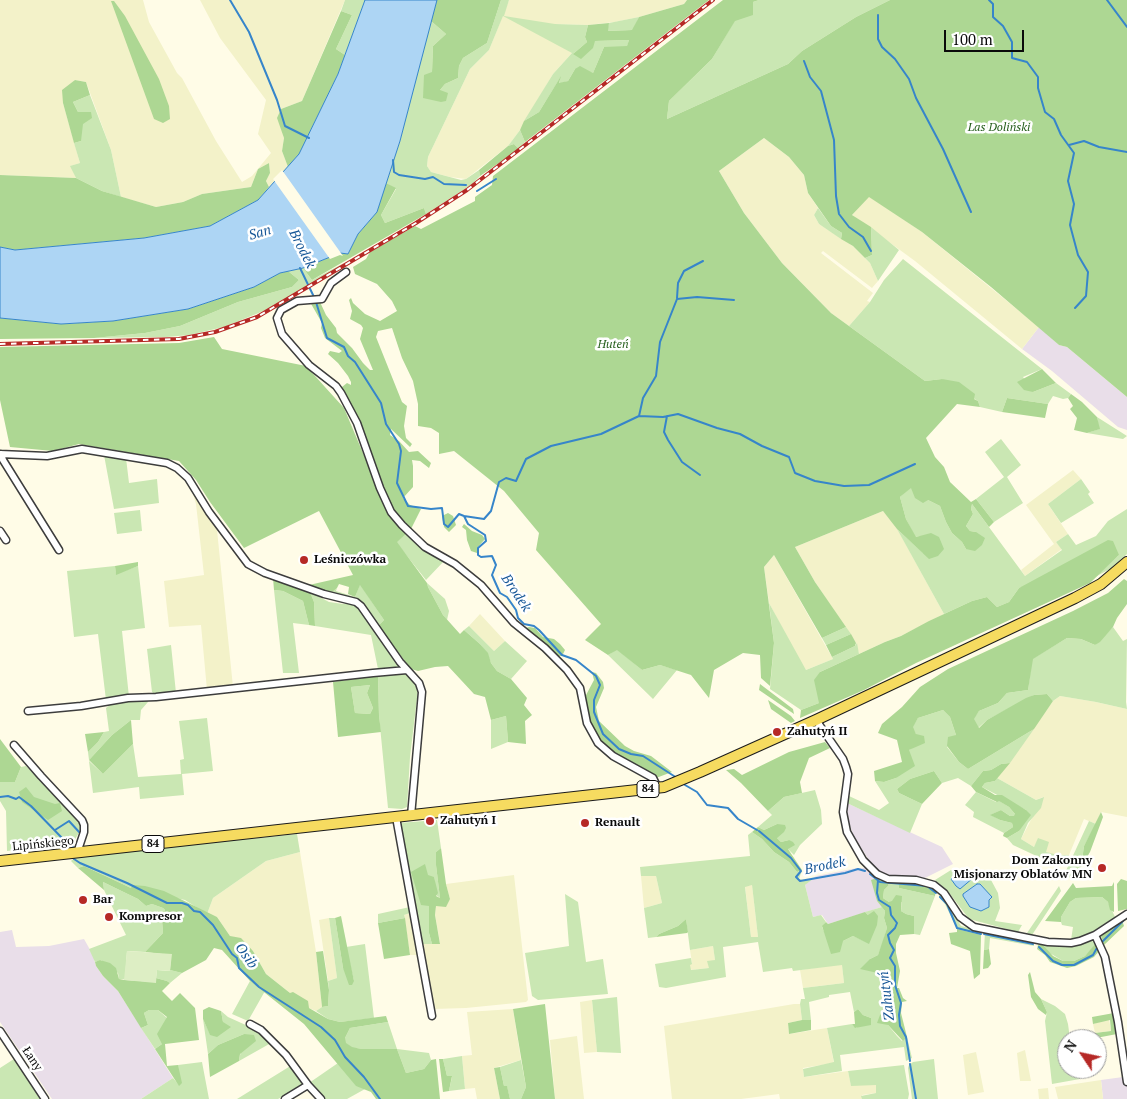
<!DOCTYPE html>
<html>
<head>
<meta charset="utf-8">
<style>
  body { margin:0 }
  #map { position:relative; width:1127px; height:1099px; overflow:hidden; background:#fffce7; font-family:"PT Serif",serif }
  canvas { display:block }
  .north { position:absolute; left:1057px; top:1029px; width:50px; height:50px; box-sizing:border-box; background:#fff; border:1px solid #9d9d9d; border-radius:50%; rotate:304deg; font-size:14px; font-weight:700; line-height:20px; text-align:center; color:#0a0a0a }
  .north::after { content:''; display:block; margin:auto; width:18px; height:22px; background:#b62926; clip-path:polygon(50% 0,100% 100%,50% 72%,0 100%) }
  .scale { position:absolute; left:944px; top:30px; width:80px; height:22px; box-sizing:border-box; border:2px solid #0a0a0a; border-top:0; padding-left:6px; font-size:15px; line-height:18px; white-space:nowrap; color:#0a0a0a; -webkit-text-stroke:4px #fff; paint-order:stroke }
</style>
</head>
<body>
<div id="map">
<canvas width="1127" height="1099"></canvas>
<div class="north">N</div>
<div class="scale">100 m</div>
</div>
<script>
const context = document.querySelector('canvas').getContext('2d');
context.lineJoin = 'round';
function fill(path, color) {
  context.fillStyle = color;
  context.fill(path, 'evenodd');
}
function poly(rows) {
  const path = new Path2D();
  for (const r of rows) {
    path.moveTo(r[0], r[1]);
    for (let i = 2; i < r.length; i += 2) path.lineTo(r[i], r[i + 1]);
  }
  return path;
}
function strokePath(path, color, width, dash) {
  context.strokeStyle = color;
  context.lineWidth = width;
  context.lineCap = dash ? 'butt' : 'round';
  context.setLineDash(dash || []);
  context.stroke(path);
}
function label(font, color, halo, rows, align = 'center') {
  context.font = font + ' "PT Serif",serif';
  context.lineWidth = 5;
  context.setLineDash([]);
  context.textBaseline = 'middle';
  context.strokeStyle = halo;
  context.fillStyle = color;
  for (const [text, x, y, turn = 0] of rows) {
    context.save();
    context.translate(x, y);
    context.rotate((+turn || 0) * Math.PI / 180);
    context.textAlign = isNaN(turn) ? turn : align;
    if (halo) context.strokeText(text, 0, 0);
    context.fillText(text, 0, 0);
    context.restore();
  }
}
fill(poly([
  [1039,327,1059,345,1067,347,1127,397,1127,430,1118,427,1052,371,1022,349],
  [847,803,942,847,953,864,925,878,889,876,882,873,872,865,853,835,847,816],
  [857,868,865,868,883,880,874,879,877,901,882,907,828,924,822,915,813,917,805,885,816,876],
  [12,930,16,947,49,946,84,939,93,955,96,966,103,976,118,991,173,1078,141,1099,52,1099,0,1022,0,932],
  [1123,1077,1124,1081,1127,1081,1127,1099,1103,1099,1101,1080]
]), '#e9dee9');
fill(poly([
  [0,0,143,0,149,22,177,73,182,78,216,141,242,182,252,176,271,153,258,134,266,100,220,38,200,0,345,0,302,101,281,109,278,117,284,138,282,151,288,167,269,187,266,181,270,173,269,163,258,169,251,187,202,194,183,202,156,207,121,197,111,150,86,82,75,80,63,103,80,163,71,166,76,178,0,175],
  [509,0,687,0,684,4,639,17,615,22,588,25,555,24,572,53,553,74,520,130,508,146,466,179,450,177,431,172,427,166,428,157,470,69,489,50],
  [764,138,789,157,804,175,808,193,818,208,814,215,819,224,853,246,870,263,878,281,872,288,823,251,821,253,873,293,867,301,870,302,849,326,831,313,782,263,744,213,719,171],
  [869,196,922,232,1039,327,1022,349,915,261,852,215],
  [1073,470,1081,479,1048,504,1068,534,1056,542,1062,549,1025,576,1021,570,1054,544,1026,505],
  [193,494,217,530,233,687,207,690,201,625,169,627,164,581,204,575,196,504],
  [883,511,894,523,944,614,901,636,885,642,859,654,856,643,815,582,795,547],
  [774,555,833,659,806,670,800,662,769,603,764,567],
  [480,614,505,641,494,651,469,626],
  [1060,696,1096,702,1127,709,1127,817,1101,812,1096,824,1084,819,1069,855,1058,856,1046,852,1039,838,1034,847,1021,839,1043,797,1036,800,997,778,1053,701],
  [300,852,316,952,322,1007,316,1011,309,1008,266,974,253,951,230,936,217,917,207,914,213,898,266,861],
  [514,875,528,1000,526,1002,466,1008,433,1009,422,944,440,943,435,915,436,906,442,906,450,899,446,884],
  [641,876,656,876,662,903,644,908],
  [752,885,758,937,751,937,745,886],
  [410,913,419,955,410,955,404,915],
  [329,918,337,978,328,981,319,920],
  [713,946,715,960,709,968,690,970,690,964,692,963,690,950],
  [842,964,844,983,803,988,800,970],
  [592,1000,597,1052,584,1053,580,1002],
  [794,1004,800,1004,802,1020,788,1023,789,1034,827,1028,834,1063,803,1068,804,1077,848,1071,851,1085,876,1085,876,1093,862,1095,862,1099,780,1099,779,1094,741,1099,672,1099,664,1026],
  [513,1009,521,1060,494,1068,500,1099,477,1099,475,1088,465,1089,462,1056,472,1055,467,1012],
  [1109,1019,1111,1031,1095,1033,1093,1024],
  [577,1036,584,1099,555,1099,550,1040],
  [1025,1050,1031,1081,1020,1081,1017,1053],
  [976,1052,984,1092,968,1095,963,1055],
  [1101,1080,1103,1099,1058,1099,1055,1087],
  [1048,1088,1049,1099,1039,1099,1038,1089]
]), '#f3f2c9');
fill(poly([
  [345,0,365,0,345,55,336,49,352,15,341,11],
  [501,0,509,0,504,16,555,24,588,25,585,37,587,42,573,54,595,41,629,40,627,47,604,47,593,73,575,69,568,81,559,84,560,78,539,112,524,121,553,74,572,53,503,16,489,50,470,69,428,157,427,166,431,172,461,180,466,179,479,170,480,176,471,185,426,214,424,208,385,223,381,215,396,189,386,183,400,141,431,21,446,34,433,46,432,72,440,90,445,84,458,78,459,66,463,58,487,43],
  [759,0,890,0,856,17,802,51,788,64,667,119,669,101,712,59,735,20,753,2],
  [639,17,633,30,607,31,609,23],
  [90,95,111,150,121,197,102,191,76,178,70,166,80,163,74,143,81,141,78,112,73,102],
  [520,130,525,142,519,149,514,144,508,146],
  [818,208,831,226,842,233,841,239,819,224,814,215],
  [871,227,899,250,878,281,870,263,865,258,872,255],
  [903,259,1042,369,1023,377,1033,392,1056,383,1071,394,1068,398,1063,399,1053,396,1048,404,1007,398,1002,412,980,407,978,401,942,379,925,381,849,326,870,302,884,280],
  [344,263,330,273,266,310,224,327,189,335,167,337,94,338,145,333,180,326,238,302,292,287,299,280,288,271,303,268,312,280],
  [1097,417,1127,436,1123,439,1087,433,1099,429],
  [1001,439,1021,465,1007,477,1023,503,994,522,976,499,1004,477,985,452],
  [104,455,126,458,129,483,157,479,159,503,114,509],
  [1081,479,1090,492,1088,494,1094,503,1061,523,1048,504],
  [911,487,928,500,940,506,946,522,952,533,962,542,966,549,976,532,970,531,966,526,973,514,971,509,972,504,1025,576,1062,550,1056,542,1068,534,1076,545,1096,536,1108,521,1127,509,1127,554,1110,569,1095,577,1119,555,1019,588,1009,602,997,607,987,597,972,601,944,614,897,529,923,553,924,536,915,537,906,519,900,497],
  [140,510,142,531,117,534,114,513],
  [406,534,418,543,445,560,426,580,396,542],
  [115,566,116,574,138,566,145,628,122,631,129,697,106,700,98,634,74,637,67,571],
  [427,583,445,599,449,611,447,620,443,615,428,587],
  [360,584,384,620,378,626,362,604,331,593,337,588,336,591,355,597],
  [274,590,283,591,303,601,309,625,293,623,299,673,283,673],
  [310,592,329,602,343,604,353,603,358,605,398,662,399,667,397,668,378,669,371,635,315,626,314,602],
  [769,603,806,670,833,659,832,657,855,646,857,643,859,654,820,672,819,703,801,710,770,689,774,643],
  [469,626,494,651,505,641,527,661,511,679,497,671,491,663,487,653,480,644,464,630],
  [846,627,851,634,826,645,822,638],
  [1113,627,1123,641,1127,639,1126,702,1127,709,1096,702,1060,696,1053,701,1047,694,1034,695,987,720,978,728,973,719,979,711,998,703,1007,693,1028,690,1032,659,1067,638,1081,639,1095,645],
  [171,645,176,693,156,695,152,692,147,649],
  [617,649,642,670,660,665,677,670,653,699,608,655],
  [405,673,416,683,418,690,410,757,407,807,402,809,388,808,379,716,378,676],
  [370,685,367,693,373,708,370,714,355,713,351,687],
  [127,700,147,700,148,702,141,710,140,720,131,720,112,735,89,760,88,752,98,742,104,732,109,731,106,708,111,704],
  [943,710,950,717,956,735,947,747,959,762,968,769,1034,729,1010,763,1001,764,991,770,983,771,971,786,958,778,942,783,934,771,910,779,897,789,899,793,922,804,910,833,847,803,849,796,879,810,889,803,875,781,884,782,896,778,909,750,916,746,916,734,912,727,918,718],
  [506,716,508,742,491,749,491,720],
  [207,718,213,771,182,774,184,795,140,799,139,787,93,793,89,761,103,774,133,744,138,777,181,774,180,760,184,759,179,721],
  [26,766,83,826,74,841,69,845,7,851,6,811,0,801,0,782,15,782,21,767],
  [997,778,1036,800,1044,797,1041,808,1028,823,1021,839,1034,847,1038,838,1049,842,1046,852,1058,855,1069,855,1064,866,1045,860,1013,845,1007,838,1019,831,1026,810,982,787,985,783,995,781],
  [815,790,821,810,822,824,800,845,794,855,788,849,789,840,781,842,777,838,777,824,764,830,758,827,772,815,768,811,784,797],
  [976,792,996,802,998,800,1009,807,1015,814,1015,816,1010,816,1001,810,991,815,1000,820,1012,823,1013,827,1004,833,973,817,974,812,965,805],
  [437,820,441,848,436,852,436,865,440,898,436,895,434,877,429,906,429,933,432,944,422,944,399,823],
  [1089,821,1096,824,1084,846,1081,867,1070,878,1064,875],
  [752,832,762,839,774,852,789,862,797,872,802,870,799,879,803,880,813,879,805,885,813,917,821,915,826,922,822,927,829,942,843,941,853,936,869,943,868,915,865,912,882,907,885,911,884,918,887,928,882,945,878,955,870,959,891,976,892,986,882,992,884,1011,888,1025,897,1036,902,1041,907,1037,912,1058,906,1061,904,1047,840,1055,842,1071,804,1077,803,1069,834,1062,827,1028,852,1024,856,1028,871,1018,863,1015,858,1009,854,1012,850,992,829,995,829,997,809,1002,811,1020,802,1020,800,1004,801,999,805,999,803,988,844,983,842,965,793,971,792,968,763,972,758,942,723,947,726,977,666,988,659,987,655,964,691,958,692,964,690,965,691,970,709,968,707,961,715,960,713,946,690,950,686,919,678,926,659,934,656,937,648,938,644,908,662,903,656,876,641,876,640,867,750,856,748,835],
  [752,885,758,937,751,937,745,887],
  [297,834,300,852,266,861,213,898,207,914,185,900,131,888,84,866,78,868,71,861,75,857],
  [951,870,980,871,985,874,991,880,998,893,1000,908,995,921,1022,925,1018,932,969,919,947,890,935,880],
  [883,880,898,882,899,888,935,896,920,935,914,934,914,916,906,914,901,911,902,902,889,902,883,898,884,890,889,885],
  [103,882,138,899,146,906,152,904,163,908,165,910,162,920,163,933,145,952,127,951,125,979,119,979,118,973,101,960,95,962,89,949,126,935,104,890],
  [1059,886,1061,891,1032,935,1027,933],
  [565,894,578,902,586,962,603,959,608,994,538,1000,532,996,525,953,569,946],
  [940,894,950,907,961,926,980,931,981,935,957,929,945,904,939,897],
  [1102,897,1108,902,1115,917,1092,932,1071,940,1073,927,1062,925,1061,922,1061,917,1070,902,1076,898],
  [410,907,410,913,404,915,405,918,378,923,378,914],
  [329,918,335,918,343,968,354,981,346,947,365,944,374,1018,340,1022,328,1019,316,1011,322,1007,328,1006,329,990,328,981,337,978],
  [985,932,1034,942,1034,946,990,938,989,949,984,950],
  [1092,941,1096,943,1090,951,1085,956,1074,961,1063,961,1048,952,1043,945,1038,945,1039,943,1071,946],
  [157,970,170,971,170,970,182,973,170,983,167,981,156,978],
  [250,981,265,991,248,1021,232,1014],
  [617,997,621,1053,597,1052,592,1000],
  [1041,999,1055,1006,1065,1014,1068,1024,1070,1039,1067,1039,1067,1069,1077,1069,1080,1079,1052,1084,1045,1021,1047,1012],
  [149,1010,158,1010,167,1018,162,1044,155,1049,141,1028,148,1025,144,1013],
  [221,1011,228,1017,259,1031,271,1043,239,1061,244,1034,218,1045,208,1054,203,1019,210,1034,223,1022],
  [388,1022,397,1049,429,1053,431,1060,424,1069,406,1073,397,1049,361,1049,352,1048,345,1043,345,1038,350,1028],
  [462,1056,465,1089,449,1091,452,1077,447,1076,443,1059],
  [14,1059,34,1088,41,1099,0,1099,0,1068],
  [934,1059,938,1099,912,1099,908,1068,909,1065,913,1062],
  [521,1060,526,1087,521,1099,510,1099,507,1087,504,1086,500,1067],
  [202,1062,209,1099,141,1099,173,1078,179,1085,178,1065],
  [338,1063,356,1085,365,1089,347,1099,323,1099,309,1083],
  [292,1065,301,1078,302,1083,298,1088,278,1099,237,1099],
  [904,1065,909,1094,908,1099,862,1099,861,1096,876,1093,876,1085,851,1086,848,1071]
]), '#cae7b3');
fill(poly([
  [437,0,501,0,487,43,463,58,459,66,458,78,445,84,440,90,448,93,446,101,441,102,423,98,424,75,432,72,433,46,446,34,431,21],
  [687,0,709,0,525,142,520,130,524,121,539,112,561,76,559,83,568,81,575,69,580,66,593,73,604,47,627,46,629,40,595,41,593,48,581,59,573,54,587,42,585,37,588,25,609,23,608,31,632,30,639,17,684,4],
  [723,0,759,0,753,2,753,15,735,21,712,59,669,101,667,119,788,64,802,51,856,17,890,0,1127,0,1127,397,1067,347,1059,345,991,287,922,232,869,197,852,215,871,227,872,255,865,258,853,246,841,239,842,233,831,226,808,193,804,175,789,157,764,138,719,171,744,213,782,263,831,313,925,381,942,379,959,382,975,394,974,399,978,401,980,407,957,404,926,438,935,457,944,467,950,482,971,502,976,499,994,522,989,527,972,504,971,509,973,514,966,526,970,531,976,532,985,538,982,545,975,551,966,549,962,542,952,533,946,522,940,506,928,500,923,503,915,498,911,488,900,497,906,519,916,537,931,533,939,537,944,549,938,556,929,559,897,529,883,511,795,547,815,582,846,627,822,638,774,555,764,567,774,643,770,686,761,678,760,655,743,653,714,670,709,698,691,675,660,665,642,670,617,650,608,655,585,640,601,624,536,550,539,533,504,491,454,451,439,454,439,433,431,428,418,426,418,404,413,381,402,358,392,328,378,331,376,337,402,402,407,406,404,426,406,438,412,444,410,447,391,429,390,435,399,441,409,452,418,451,431,463,429,468,420,461,412,460,413,466,413,487,403,498,410,505,421,509,410,531,396,515,386,498,341,391,342,387,347,383,351,385,351,382,348,376,338,363,328,354,330,351,339,353,342,351,325,338,321,328,322,323,310,302,320,302,326,315,336,328,337,333,352,348,363,363,370,370,373,370,360,339,363,328,361,325,350,319,352,311,349,300,351,298,353,303,365,314,380,321,397,311,392,301,377,284,355,274,353,267,366,259,370,252,415,226,421,229,475,201,475,197,492,185,493,176],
  [111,1,114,1,125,16,159,79,169,106,170,119,163,123,154,119],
  [341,11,352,15,336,49,345,55,338,74,299,154,288,167,282,151,284,138,277,118,281,109,302,101],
  [75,80,86,82,90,95,73,102,78,112,91,112,92,118,83,124,81,141,74,143,63,103,62,90],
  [514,144,519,149,480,176,479,170,508,146],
  [269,163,270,173,266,181,269,187,258,200,210,226,144,238,15,250,0,247,0,175,76,178,102,191,156,207,183,202,202,194,251,187,258,169],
  [386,183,396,188,381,215,385,223,424,208,426,214,312,280,303,268,340,253,348,254,358,234,377,212],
  [288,271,299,280,292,287,238,302,180,326,145,333,94,338,0,339,0,318,61,324,113,321,188,309,254,287,280,273],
  [214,337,222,349,306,366,344,408,387,510,406,534,397,542,427,583,428,587,443,615,460,634,464,630,480,644,488,653,491,663,497,671,511,679,527,698,524,705,532,715,525,721,526,744,508,742,506,716,491,720,485,697,474,694,448,666,435,667,418,671,411,669,378,626,384,620,360,585,355,597,348,594,349,587,339,584,337,588,331,593,309,585,353,575,319,511,244,548,210,502,196,480,179,461,79,444,53,451,10,447,0,400,0,347,179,343],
  [1042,369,1056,383,1033,392,1024,390,1017,382],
  [1071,394,1082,402,1097,417,1100,429,1087,433,1074,430,1077,418,1070,409,1073,406,1068,398],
  [1007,398,1048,404,1045,418,1002,412],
  [448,513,453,516,456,525,449,532,444,527,442,516],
  [464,524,472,531,482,535,485,539,477,548,477,553,471,551,467,540,466,530,462,527],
  [1108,540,1113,541,1119,555,1090,583,916,663,864,690,800,718,801,710,819,703,814,680,820,672,885,642,901,636,929,621,972,601,987,597,997,607,1009,602,1019,588],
  [138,562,138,566,116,575,115,566],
  [273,578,310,592,314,602,315,626,309,625,303,601,283,591,274,590],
  [1124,579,1127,581,1127,604,1117,618,1113,627,1100,642,1095,645,1081,639,1067,638,1033,659,1028,690,1007,693,998,703,979,711,974,719,979,728,987,720,1026,698,1034,695,1047,694,1053,701,1034,729,968,769,959,762,947,746,948,737,956,735,950,717,943,710,918,718,913,727,916,734,924,736,925,743,909,750,915,766,896,778,884,782,875,781,874,771,902,762,897,740,878,733,882,724,902,707,920,687,948,669,1073,611,1108,593],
  [529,627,535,628,543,637,554,639,560,644,565,650,562,656,555,656,523,629],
  [851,634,856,643,855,646,832,657,826,645],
  [592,672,596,673,603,682,604,688,596,707,599,721,625,746,634,751,651,756,672,772,656,778,622,759,601,744,589,723,585,697,594,680],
  [378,676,379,716,381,732,338,737,333,682],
  [370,685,367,693,373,708,370,714,355,713,351,687],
  [760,684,793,709,794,714,759,690],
  [768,700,791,716,795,721,791,723,771,709],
  [131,720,133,744,103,774,89,760,112,735],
  [104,732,98,742,88,752,85,734],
  [0,739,21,767,15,782,0,782],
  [825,742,830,748,809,758,800,782,802,793,784,797,768,811,741,783,726,770,734,769,742,775,789,752],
  [1010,763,995,781,985,783,982,787,995,795,1002,795,1026,810,1031,815,1019,831,1007,838,1003,836,1004,833,1013,827,1012,823,1000,820,990,815,1001,810,1010,816,1014,816,1015,814,1009,807,999,801,997,802,976,792,971,786,983,771,991,770,1001,764],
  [934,771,942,783,922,804,899,793,897,789,910,779],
  [26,787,34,797,55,804,60,803,62,811,48,820,22,802,19,792],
  [1101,812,1103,817,1090,852,1081,867,1084,846],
  [777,824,785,825,786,828,784,832,777,838,781,842,789,840,793,842,795,845,788,849,802,870,797,872,789,862,774,852,762,839,752,832,758,827,764,830],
  [441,848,446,884,450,899,446,907,436,906,435,915,440,944,432,944,429,933,429,906,421,905,411,872,425,864,428,875,434,877,438,893,436,896,440,898,436,865,436,852],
  [84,866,131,888,133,885,145,886,164,891,217,917,230,936,241,938,253,951,266,974,290,993,293,992,308,1001,309,1008,328,1019,340,1022,386,1016,388,1022,350,1028,345,1038,346,1043,352,1047,361,1049,397,1049,406,1073,424,1069,431,1060,436,1059,440,1099,376,1099,371,1092,356,1086,304,1024,250,981,222,950,214,948,206,960,182,973,170,970,171,955,145,952,163,933,162,920,165,910,163,908,152,904,146,906,138,899,103,882,104,890,78,868],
  [874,879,883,880,889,885,884,890,883,898,889,902,892,901,896,895,902,896,901,911,906,914,914,916,914,934,900,935,896,944,896,953,900,971,897,988,899,988,903,998,907,1001,902,1002,901,1013,907,1037,903,1041,888,1025,877,1023,880,1015,884,1011,882,988,892,986,891,976,860,969,870,959,878,955,887,928,884,918,885,911,877,901,871,880],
  [1121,879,1127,881,1127,909,1118,911,1117,884],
  [898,882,929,885,936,890,935,896,899,888],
  [1114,882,1114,912,1110,910,1108,902,1102,897,1076,898,1070,902,1061,917,1061,922,1045,921,1073,883,1076,888,1112,886],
  [874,911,878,916,877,925,869,944,853,936,843,941,840,952,831,954,822,926,826,922,828,924,865,912,868,915],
  [341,916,354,981,352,985,349,985,343,968,335,918],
  [405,918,410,955,384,959,378,923],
  [686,919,688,932,687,933,656,937,659,934,678,926],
  [1122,920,1124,926,1104,945,1101,936],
  [957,929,981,935,980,974,974,979,970,951,951,944,949,933,957,932],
  [1096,943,1100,950,1094,957,1076,966,1067,968,1050,962,1045,955,1037,949,1038,945,1043,945,1053,956,1063,961,1074,961,1085,956],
  [989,949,991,964,988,968,983,969,984,950],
  [323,951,329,990,328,1006,322,1007,316,952],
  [100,960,110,963,116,968,119,979,125,980,156,982,156,978,167,981,170,983,162,991,172,1001,180,993,195,1008,199,1040,165,1044,167,1066,178,1065,182,1083,179,1086,155,1049,162,1044,157,1034,167,1017,158,1010,149,1010,144,1013,148,1025,141,1028,118,991,103,976,96,966,95,962],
  [1030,972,1035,992,1041,999,1047,1012,1046,1015,1038,1009,1031,997,1028,975],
  [545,1004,555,1099,521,1099,526,1087,513,1009],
  [209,1007,221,1011,223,1022,231,1027,217,1037,210,1035,203,1019,203,1010],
  [858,1009,863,1015,871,1018,871,1025,855,1028,852,1024,855,1024,854,1012],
  [1114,1013,1117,1034,1096,1038,1095,1033,1111,1031,1110,1020,1093,1024,1092,1017],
  [802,1020,811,1020,811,1030,789,1034,788,1023],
  [244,1034,254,1035,256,1041,240,1054,239,1061,210,1077,208,1054,218,1045],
  [439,1059,443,1059,447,1076,452,1076,449,1091,443,1092],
  [500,1067,504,1086,507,1086,510,1099,500,1099,494,1068]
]), '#add793');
fill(poly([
  [127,951,172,954,170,971,157,970,156,983,124,980]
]), '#ddeec4');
const water = poly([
  [365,0,437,0,400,141,377,212,358,234,348,254,340,253,303,268,280,273,254,287,188,309,113,321,61,324,0,318,0,247,15,250,144,238,210,226,258,200,299,154,338,74,365,0],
  [955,875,960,876,973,878,960,889,956,886,951,879,955,875],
  [977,884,980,884,992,897,989,900,989,907,981,911,970,907,963,896,963,894,977,884]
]);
fill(water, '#add5f4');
strokePath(water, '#3685ca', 1);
fill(poly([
  [282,170,343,256,340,255,330,259,273,179]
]), '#fffce7');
strokePath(poly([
  [230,0,249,32,277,100,285,126,309,138],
  [989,0,993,4,993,17,1003,26,1012,42,1012,58,1027,62,1038,77,1038,88,1045,112,1054,119,1061,135,1074,153,1068,181,1074,204,1070,225,1078,255,1088,272,1086,296,1075,308],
  [1107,0,1127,27],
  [878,15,878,39,882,47,895,59,909,79,916,98,943,149,971,212],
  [804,61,810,77,821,91,834,140,836,196,839,214,849,227,863,237,871,251],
  [1069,145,1084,141,1099,147,1127,152],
  [393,160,394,172,399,175,425,179,433,177,444,184,466,185],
  [477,191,496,179],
  [300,268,314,297],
  [677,298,678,283,684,271,703,261],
  [316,302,327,338,344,347,348,356,355,362,381,403,386,424,399,444,401,451,397,483,408,506,431,509,442,508,444,524,448,527,459,514,464,516,468,524,485,535,486,541,478,548,478,555,481,557,492,556,496,565,492,575,500,593,507,597,516,610,518,618,524,624,534,626,539,630,562,655,576,660,596,676,600,685,594,700,594,712,603,734,619,749,631,754,643,756,677,778],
  [639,416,643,398,656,376,660,342,677,299,697,297,734,300],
  [667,416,664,432,668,440,682,462,700,475],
  [464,516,484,519,491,511,499,482,506,478,516,481,526,459,551,446,601,434,639,416,663,417,678,414,717,428,740,434,762,446,789,457,795,473,815,481,844,486,869,485,915,464],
  [685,785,697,792,707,805,728,808,738,819,757,830],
  [0,797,8,796,16,799,19,797,31,806,62,838,72,842,73,846],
  [55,830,69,821,80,833],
  [759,831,791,858,801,871,796,877,800,881,845,873,858,869,865,871],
  [74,859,80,863,127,883,167,903,182,903,188,905,194,911,200,912,213,925,232,954,237,958,239,968,259,987,321,1027,335,1040,345,1057,364,1077,380,1099],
  [870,874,880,882,927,886,936,893],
  [878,880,877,893,879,900,890,907,891,915,897,923,895,928,888,935,890,943,894,950,890,958,895,966,895,985,901,1003,899,1015,900,1026,906,1037,910,1061],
  [940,897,947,904,957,928,981,934],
  [984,934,1033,944],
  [1102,942,1123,921],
  [1039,947,1053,961,1062,965,1074,965,1093,955,1098,946],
  [910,1064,916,1099]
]), '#3685ca', 2);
const street = poly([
  [346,272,331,283,322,299,297,301,281,310,277,318,282,334,309,365,336,386,341,393,357,423,380,488,391,512,402,525,425,547,455,564,481,585,514,623,545,648,567,670,580,688,587,723,598,743,613,756,653,778,658,788],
  [0,454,47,456,82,449,167,463,177,468,188,478,209,512,248,564,265,573,324,594,356,602,361,606,400,662,419,683,422,692,411,816],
  [1,454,3,460,59,550],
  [0,531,6,540],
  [28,711,81,706,128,698,156,697,373,673,407,670],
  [816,720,843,759,846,767,848,774,843,812,847,832,863,860,877,874,888,879,916,880,934,885,944,893,960,917,974,927,1048,942,1071,943,1080,941,1095,935,1127,914],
  [14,745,41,776,82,820,84,825,84,832,77,853],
  [396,817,432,1016],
  [1095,935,1105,957,1118,1022,1127,1082],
  [250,1024,261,1030,286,1055,308,1085,285,1099],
  [0,1031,45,1099],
  [308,1085,321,1099]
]);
const primary = poly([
  [0,861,664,787,700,772,816,720,1075,598,1101,584,1127,562]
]);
strokePath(street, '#3d3d3d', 9);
strokePath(primary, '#1b1b1b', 12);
strokePath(street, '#fff', 6);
strokePath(primary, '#f6db60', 10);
const rail = poly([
  [0,344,179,339,215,332,257,317,416,223,467,190,713,0]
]);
strokePath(rail, '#b62926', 4);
strokePath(rail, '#fff', 2, [5.5]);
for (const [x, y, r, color] of [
  [304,560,5,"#b62926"],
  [777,732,5,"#b62926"],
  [430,821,5,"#b62926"],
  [585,823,5,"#b62926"],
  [1102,868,5,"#b62926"],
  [83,900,5,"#b62926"],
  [109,917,5,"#b62926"]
]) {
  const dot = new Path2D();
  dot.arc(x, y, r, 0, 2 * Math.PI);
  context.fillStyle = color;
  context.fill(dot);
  strokePath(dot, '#fff', 2);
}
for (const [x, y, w] of [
  [648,789,22],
  [153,844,22]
]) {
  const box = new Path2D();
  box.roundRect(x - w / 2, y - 8.5, w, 17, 4);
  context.fillStyle = '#fff';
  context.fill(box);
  strokePath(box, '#0a0a0a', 1);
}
label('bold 11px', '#0a0a0a', null, [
  ["84",648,789],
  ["84",153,844]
]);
label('italic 12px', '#265f1d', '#fff', [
  ["Las Doliński",999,128],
  ["Huteń",613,345]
]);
label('bold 12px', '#0a0a0a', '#fff', [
  ["Leśniczówka",314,560],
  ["Zahutyń II",787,732],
  ["Zahutyń I",440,821],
  ["Renault",595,823],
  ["Dom Zakonny",1092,861,"right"],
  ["Misjonarzy Oblatów MN",1092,875,"right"],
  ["Bar",93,900],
  ["Kompresor",119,917]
], 'left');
label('12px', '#0a0a0a', '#fff', [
  ["Lipińskiego",43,844,-6],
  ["Łany",32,1059,56]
]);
label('italic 14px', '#175797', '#fff', [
  ["San",260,233,-16],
  ["Brodek",302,249,63],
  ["Brodek",516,593,56],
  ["Brodek",825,866,-12],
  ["Osib",246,956,55],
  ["Zahutyń",887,996,-97]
]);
</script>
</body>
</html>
